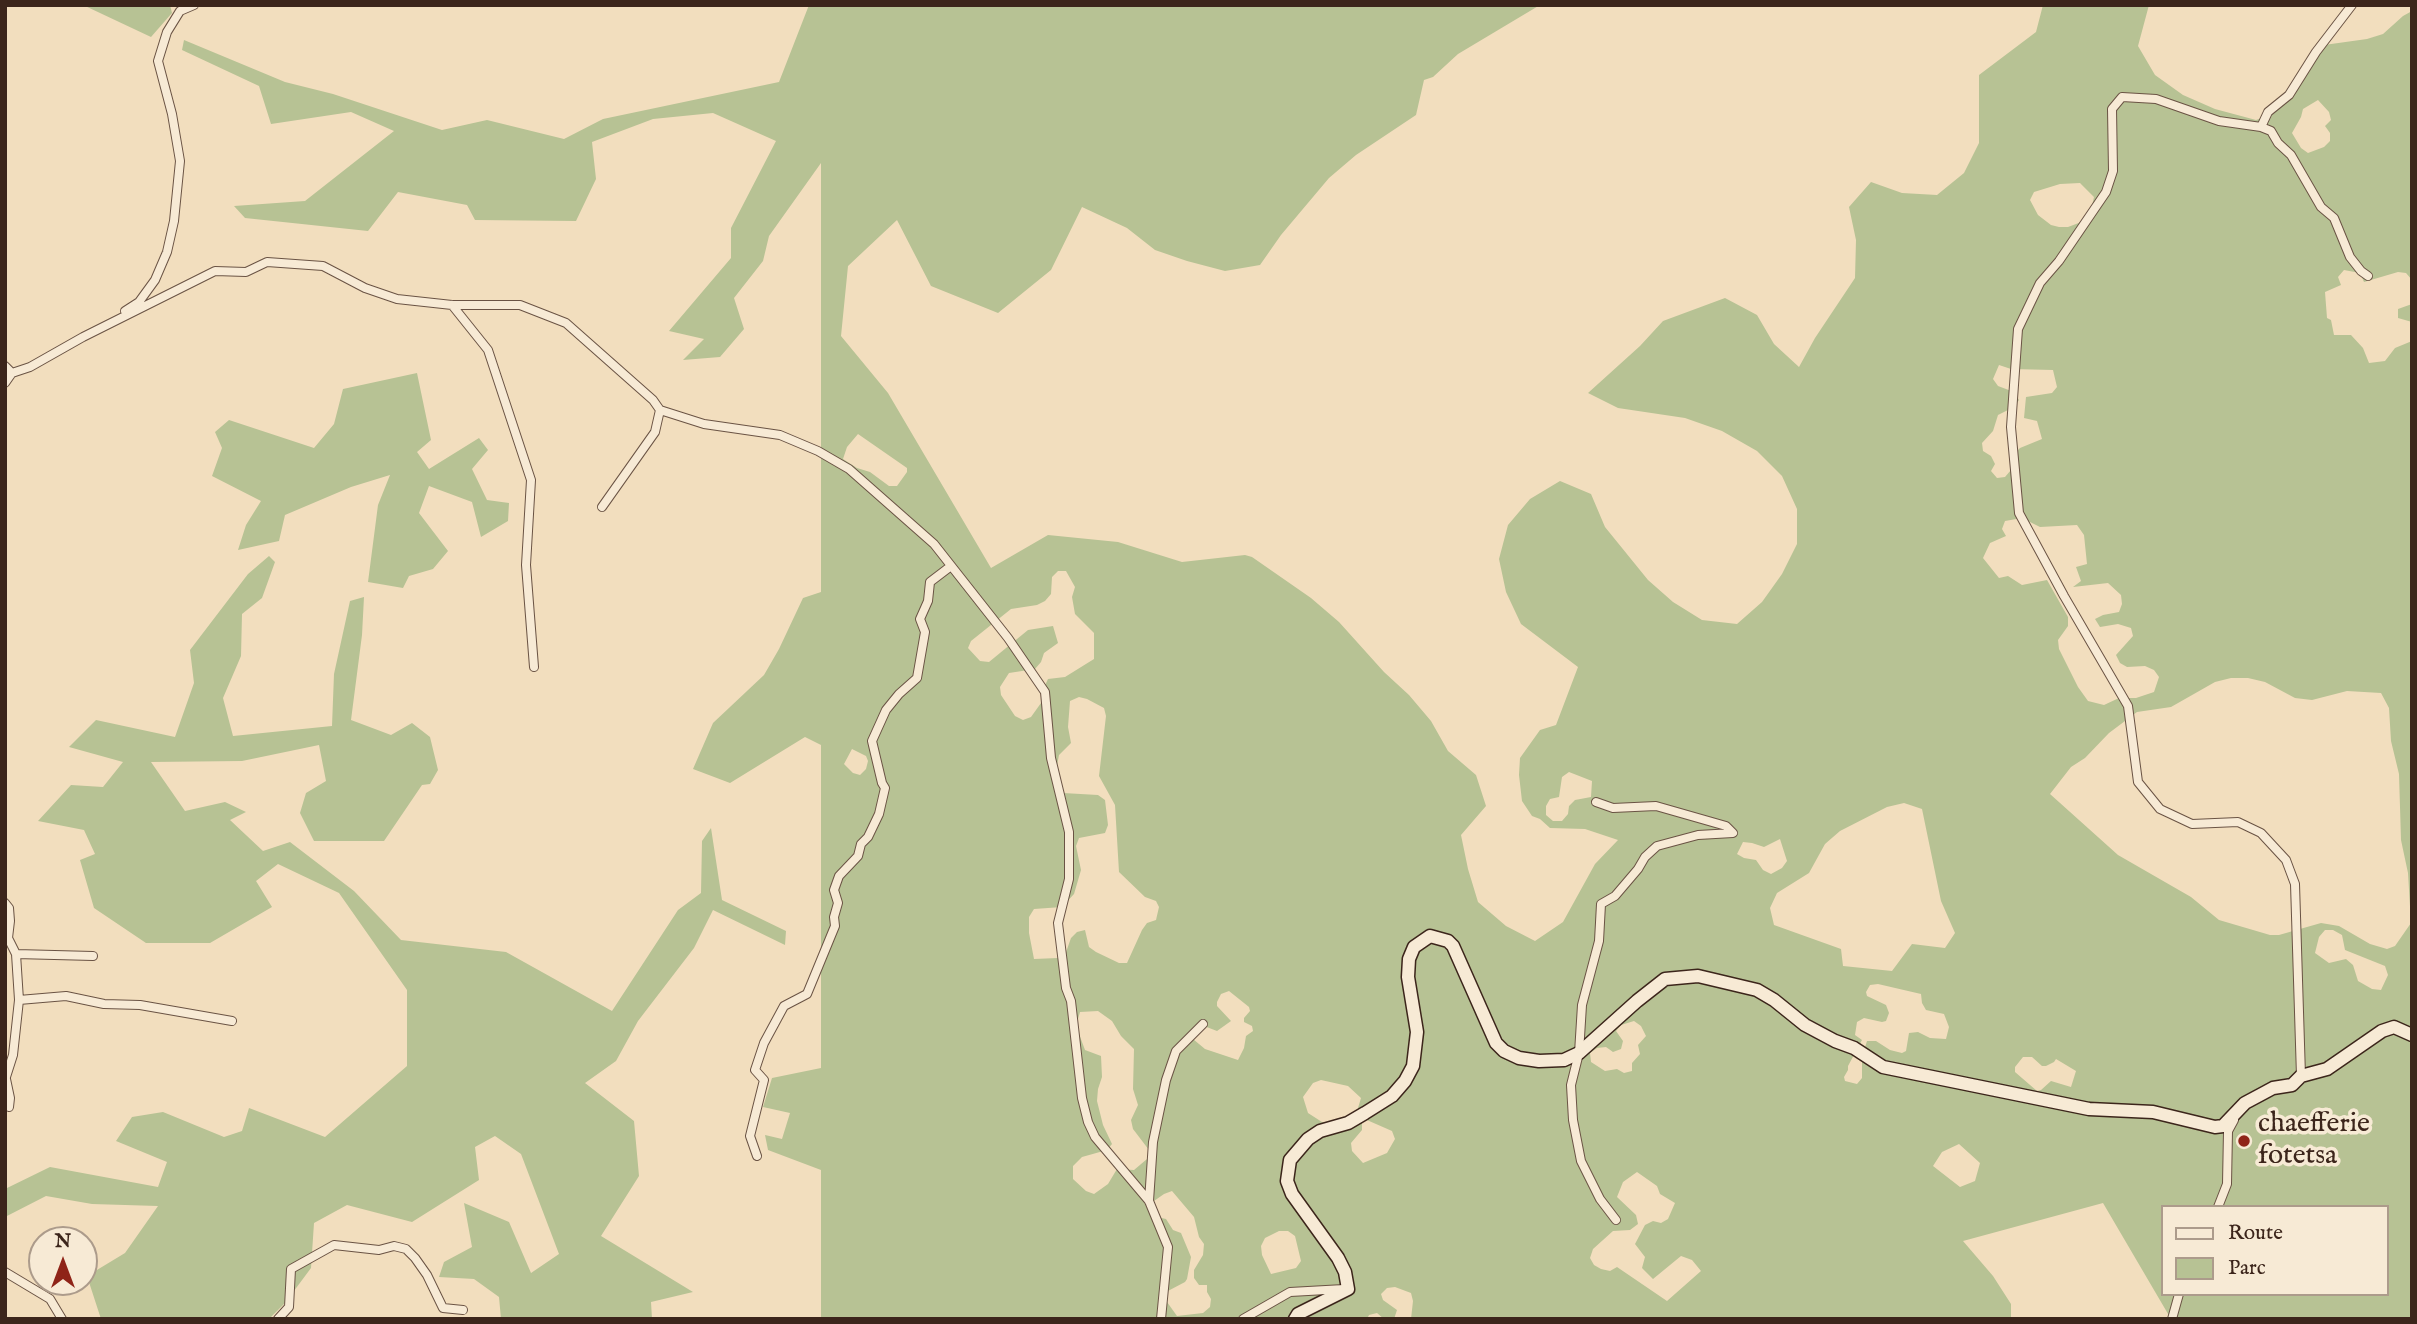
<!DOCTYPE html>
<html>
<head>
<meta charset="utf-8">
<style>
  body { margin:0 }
  #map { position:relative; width:2417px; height:1324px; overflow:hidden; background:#f2debe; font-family:"IM FELL English",serif }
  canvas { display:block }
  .frame { position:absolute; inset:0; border:7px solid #3c251b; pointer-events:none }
  .legend { position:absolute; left:2161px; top:1205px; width:228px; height:91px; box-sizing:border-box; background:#f7ead5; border:2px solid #ac9b8b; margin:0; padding:9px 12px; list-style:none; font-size:21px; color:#3c251b }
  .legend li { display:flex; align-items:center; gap:14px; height:35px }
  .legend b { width:35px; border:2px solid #ac9b8b }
  .north { position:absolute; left:28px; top:1226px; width:70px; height:70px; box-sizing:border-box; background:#f7ead5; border:2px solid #ac9b8b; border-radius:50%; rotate:0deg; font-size:19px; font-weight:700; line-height:28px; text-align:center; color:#3c251b }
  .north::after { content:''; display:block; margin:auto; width:24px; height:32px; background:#8f2418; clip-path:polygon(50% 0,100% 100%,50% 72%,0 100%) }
</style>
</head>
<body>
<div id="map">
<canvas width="2417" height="1324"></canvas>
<div class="frame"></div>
<ul class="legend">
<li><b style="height:9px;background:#f7ead5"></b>Route</li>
<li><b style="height:19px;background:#b7c294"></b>Parc</li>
</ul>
<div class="north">N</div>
</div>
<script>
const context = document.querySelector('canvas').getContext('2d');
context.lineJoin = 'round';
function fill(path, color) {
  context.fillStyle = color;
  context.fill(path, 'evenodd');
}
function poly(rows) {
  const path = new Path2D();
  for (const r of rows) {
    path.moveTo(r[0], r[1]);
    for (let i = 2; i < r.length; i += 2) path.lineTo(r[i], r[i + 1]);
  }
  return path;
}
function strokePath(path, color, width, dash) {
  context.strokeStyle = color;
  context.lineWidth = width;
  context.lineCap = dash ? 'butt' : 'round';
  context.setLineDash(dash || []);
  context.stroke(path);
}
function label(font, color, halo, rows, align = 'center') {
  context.font = font + ' "IM FELL English",serif';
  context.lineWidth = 7;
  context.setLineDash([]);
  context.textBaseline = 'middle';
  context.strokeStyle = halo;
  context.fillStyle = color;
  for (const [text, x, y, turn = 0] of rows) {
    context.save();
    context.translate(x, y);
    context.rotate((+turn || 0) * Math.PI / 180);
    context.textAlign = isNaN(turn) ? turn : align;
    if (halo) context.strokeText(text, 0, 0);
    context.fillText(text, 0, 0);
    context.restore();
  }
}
fill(poly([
  [83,5,170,5,172,13,151,37],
  [809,5,1125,5,1128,7,1139,5,1540,5,1458,54,1433,77,1424,80,1416,115,1356,155,1329,178,1281,235,1260,265,1225,271,1187,261,1155,250,1127,228,1082,207,1051,270,998,313,931,286,897,220,848,266,841,336,888,393,991,568,1048,535,1118,542,1182,562,1245,555,1252,557,1311,598,1339,622,1384,672,1409,695,1431,721,1448,751,1476,775,1486,806,1461,835,1468,869,1478,902,1506,926,1535,941,1563,922,1595,864,1618,840,1585,829,1550,828,1540,819,1532,816,1522,801,1519,775,1520,758,1540,730,1556,725,1578,667,1521,624,1506,592,1499,559,1508,525,1530,499,1560,481,1591,494,1605,527,1648,580,1673,602,1702,620,1737,624,1762,602,1782,574,1797,544,1797,509,1782,476,1757,451,1722,431,1685,418,1618,408,1588,393,1640,346,1663,321,1725,298,1757,315,1774,344,1799,367,1815,338,1855,278,1856,240,1849,207,1871,182,1902,193,1937,195,1964,173,1979,143,1979,75,2036,32,2043,5,2149,5,2138,46,2155,75,2183,95,2215,109,2256,120,2273,114,2296,90,2324,45,2367,39,2383,34,2403,16,2412,11,2412,280,2406,273,2398,272,2364,282,2360,273,2344,270,2338,277,2341,285,2325,292,2327,318,2331,320,2334,335,2351,335,2363,348,2369,363,2385,361,2395,348,2412,341,2412,1319,2171,1319,2103,1203,1963,1241,1993,1276,2011,1304,2011,1319,1411,1319,1413,1301,1411,1293,1395,1287,1387,1288,1381,1294,1383,1300,1397,1310,1394,1319,1384,1319,1377,1313,1369,1315,1367,1319,821,1319,821,1170,768,1150,765,1135,782,1139,790,1113,763,1107,772,1078,821,1068,821,745,805,737,730,783,693,769,713,723,764,675,779,649,803,598,821,592,821,163,769,236,763,261,734,298,744,329,720,357,683,360,704,339,669,331,731,258,731,228,776,141,713,113,653,119,592,142,596,179,576,221,475,220,467,205,398,192,368,231,245,218,234,206,305,201,394,131,351,112,271,124,259,86,182,50,184,40,285,82,333,94,442,130,487,120,564,139,603,119,779,82],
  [2318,100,2329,112,2331,120,2325,126,2330,133,2330,141,2324,147,2308,153,2301,148,2292,133,2301,117,2303,109],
  [2080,183,2094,197,2090,215,2084,221,2068,227,2059,227,2051,225,2038,215,2030,200,2034,192,2060,184],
  [1999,365,2011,369,2053,370,2057,387,2052,393,2026,397,2024,418,2037,421,2042,439,2020,448,2014,454,2011,470,2005,477,1997,478,1991,471,1995,464,1991,456,1983,451,1982,443,1993,431,1998,415,2014,407,2019,400,2014,392,1998,386,1993,379],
  [858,434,907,468,907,472,897,486,889,486,870,472,857,468,843,459,847,447],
  [2022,518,2040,527,2077,525,2084,535,2087,564,2076,567,2081,581,2073,587,2108,583,2121,595,2122,604,2119,612,2103,615,2095,619,2100,627,2118,624,2131,628,2133,636,2116,655,2120,663,2127,667,2145,666,2154,670,2159,677,2154,692,2136,698,2119,698,2104,705,2088,701,2078,687,2059,649,2058,640,2068,626,2068,617,2047,580,2022,585,2008,576,1999,578,1983,558,1990,543,2006,536,2002,529,2005,521],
  [1058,571,1066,571,1075,587,1072,597,1075,614,1094,633,1094,659,1065,677,1048,679,1041,694,1041,703,1031,717,1023,720,1015,716,1001,695,1000,687,1009,673,1035,669,1041,662,1044,653,1058,643,1053,626,1028,630,989,662,980,661,968,648,971,641,1011,609,1037,605,1045,601,1051,594,1052,577],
  [2231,678,2248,678,2265,682,2295,698,2312,700,2347,691,2381,693,2389,708,2391,741,2399,774,2401,840,2408,873,2411,923,2395,946,2387,949,2370,944,2339,926,2321,923,2279,935,2270,935,2219,920,2191,897,2118,855,2050,794,2071,767,2085,758,2109,733,2137,712,2171,707,2215,682],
  [1079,697,1087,699,1104,708,1106,716,1099,776,1115,805,1119,872,1145,897,1156,901,1159,907,1156,920,1147,923,1142,930,1127,963,1119,963,1096,952,1089,947,1085,930,1077,932,1071,938,1065,955,1058,958,1034,959,1029,933,1029,917,1034,909,1062,907,1074,894,1081,870,1076,846,1079,838,1105,833,1108,825,1105,800,1098,795,1063,793,1056,771,1059,755,1071,743,1068,727,1070,701],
  [852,749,866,756,868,761,866,769,860,775,853,773,844,764],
  [1569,772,1592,781,1591,797,1575,800,1569,806,1568,814,1562,821,1553,821,1546,815,1546,806,1550,799,1559,797,1562,777],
  [1904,803,1922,809,1941,901,1955,933,1945,948,1912,944,1892,971,1843,966,1841,949,1774,925,1770,908,1777,893,1809,873,1825,844,1840,831,1887,807],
  [1780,839,1787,861,1782,868,1771,874,1763,870,1756,860,1744,858,1737,854,1743,842,1752,843,1764,847],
  [2325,930,2333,930,2342,935,2345,950,2385,966,2388,975,2381,990,2372,989,2358,981,2353,965,2346,959,2329,963,2315,953,2319,937],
  [1878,984,1921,994,1922,1003,1926,1010,1944,1014,1949,1027,1946,1039,1930,1038,1918,1032,1909,1033,1906,1051,1902,1053,1890,1050,1876,1041,1867,1041,1862,1057,1862,1078,1857,1084,1845,1081,1844,1077,1848,1070,1848,1066,1862,1040,1855,1035,1857,1022,1864,1018,1882,1022,1886,1021,1889,1013,1886,1005,1867,996,1866,992,1870,985],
  [1229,991,1249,1007,1250,1011,1244,1018,1244,1022,1252,1026,1253,1031,1246,1036,1244,1048,1238,1060,1205,1049,1193,1039,1204,1026,1217,1031,1231,1021,1217,1006,1217,1002,1221,994],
  [1098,1011,1112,1021,1121,1036,1134,1049,1133,1089,1138,1105,1131,1120,1133,1129,1149,1150,1147,1159,1134,1170,1117,1169,1108,1184,1094,1194,1086,1191,1073,1179,1073,1166,1082,1157,1107,1150,1112,1144,1103,1125,1097,1101,1098,1089,1102,1077,1101,1056,1085,1050,1076,1026,1080,1012],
  [1634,1021,1641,1026,1646,1036,1638,1045,1640,1054,1632,1063,1632,1071,1624,1073,1617,1069,1605,1071,1591,1062,1590,1053,1597,1048,1606,1047,1613,1052,1621,1049,1623,1041,1616,1031,1621,1025],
  [2023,1057,2032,1057,2042,1066,2046,1066,2054,1062,2056,1059,2076,1071,2071,1087,2051,1081,2041,1090,2037,1091,2015,1072,2015,1067],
  [1321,1080,1348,1086,1361,1098,1358,1108,1360,1117,1392,1131,1395,1139,1387,1153,1363,1163,1352,1151,1351,1143,1362,1130,1362,1122,1322,1122,1308,1113,1303,1097,1313,1083],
  [1959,1144,1980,1163,1975,1181,1960,1187,1933,1166,1942,1152],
  [1637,1172,1657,1186,1660,1194,1675,1203,1668,1219,1661,1223,1653,1221,1645,1225,1635,1244,1645,1257,1642,1268,1653,1279,1681,1256,1692,1260,1701,1271,1667,1301,1617,1267,1610,1271,1601,1269,1594,1265,1590,1258,1593,1249,1613,1231,1630,1230,1638,1224,1636,1215,1617,1197,1623,1182],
  [1172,1191,1194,1217,1199,1237,1204,1244,1203,1255,1194,1270,1194,1278,1199,1285,1207,1285,1207,1292,1211,1299,1210,1307,1203,1313,1177,1316,1167,1302,1166,1292,1185,1282,1187,1279,1191,1257,1181,1233,1173,1230,1166,1219,1157,1217,1153,1205,1154,1201,1164,1194],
  [2163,1207,2387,1207,2387,1294,2163,1294],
  [1279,1231,1288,1231,1295,1236,1301,1261,1296,1268,1271,1274,1262,1255,1261,1246,1265,1238],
  [2412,304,2412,322,2398,318,2398,309],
  [417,373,431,440,417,452,429,469,479,438,488,450,472,469,487,500,509,503,508,521,481,537,472,502,429,486,419,513,448,551,433,569,409,576,403,588,368,582,378,505,390,475,351,487,285,515,279,541,238,550,246,525,261,501,212,476,222,448,215,432,229,420,314,448,334,424,343,389],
  [269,556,275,562,262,598,242,614,241,656,223,698,233,736,332,726,334,674,350,601,364,597,362,635,351,720,391,735,412,723,430,737,438,770,430,784,422,785,384,841,314,841,300,813,306,793,326,781,319,745,242,761,151,762,185,811,225,802,246,812,230,820,263,851,290,842,354,891,401,940,506,952,612,1011,678,910,701,893,702,841,711,828,722,900,786,931,785,945,713,910,694,948,638,1021,616,1061,585,1083,634,1121,639,1176,601,1236,693,1292,651,1302,652,1319,501,1319,499,1297,474,1279,439,1277,444,1262,472,1247,464,1203,509,1222,531,1273,559,1254,521,1154,495,1136,475,1147,479,1180,412,1222,347,1205,314,1223,311,1268,285,1303,269,1319,101,1319,87,1276,125,1253,158,1206,92,1204,46,1196,5,1217,5,1189,50,1167,158,1187,167,1162,116,1141,132,1117,163,1112,224,1137,242,1131,249,1108,325,1137,407,1066,407,990,339,893,278,864,256,881,272,907,210,943,146,943,94,908,80,860,95,854,84,830,38,821,71,785,103,787,123,762,69,747,96,720,175,737,194,683,190,650,248,574]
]), '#b7c294');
const street = poly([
  [2261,127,2271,131,2278,143,2291,155,2321,207,2334,218,2350,257,2361,271,2368,276],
  [452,305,488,350,531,480,526,565,534,667],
  [125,311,139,302,155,280,167,252,174,221,180,161,172,114,158,61,167,32,180,11,194,5],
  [5,366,12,373,30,367,83,337,215,271,246,272,267,262,323,266,365,288,397,299,452,305,520,305,566,323,653,400,660,410,704,424,780,435,818,451,849,469,934,544,1008,638,1045,692,1051,758,1069,832,1069,879,1058,923,1066,988,1071,1001,1082,1098,1088,1122,1095,1137,1149,1201,1168,1247,1161,1319],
  [5,383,12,373],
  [602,507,655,432,660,410],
  [1596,802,1613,808,1656,806,1726,826,1733,833,1698,835,1657,846,1645,857,1638,869,1615,896,1601,904,1599,941,1582,1005,1579,1053,1571,1085,1573,1120,1581,1161,1600,1199,1616,1220],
  [5,903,9,908,10,921,8,938,16,954,19,1000,13,1055,5,1080],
  [16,954,93,956],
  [19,1000,66,996,104,1004,140,1005,232,1021],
  [2301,1076,2295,884,2286,860,2261,833,2238,822,2192,824,2160,809,2138,782,2128,706,2064,596,2019,513,2011,427,2018,329,2040,283,2059,261,2106,192,2113,171,2112,109,2122,97,2156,99,2219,121,2261,127,2268,112,2289,95,2316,52,2352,5],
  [6,1079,10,1098,9,1107],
  [757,1156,750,1136,764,1080,755,1070,764,1043,784,1006,807,994,835,926,834,917,838,903,834,890,839,876,858,856,861,844,868,837,879,814,885,788,882,783,872,741,886,710,899,694,917,678,925,632,920,619,928,601,930,582,951,566],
  [1149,1201,1153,1142,1166,1080,1176,1051,1203,1024],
  [2218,1207,2227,1184,2228,1131,2234,1120],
  [5,1272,50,1299,62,1319],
  [278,1319,289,1307,291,1269,334,1245,379,1250,394,1246,406,1249,415,1258,427,1275,443,1308,463,1310],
  [1243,1319,1290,1292,1344,1289],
  [2172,1319,2179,1294]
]);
const secondary = poly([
  [1295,1319,1298,1314,1348,1289,1345,1272,1338,1258,1292,1194,1287,1181,1290,1160,1308,1139,1320,1131,1348,1123,1365,1113,1392,1096,1405,1081,1413,1066,1417,1032,1408,977,1409,959,1414,947,1430,936,1448,941,1453,946,1496,1043,1504,1051,1519,1058,1539,1061,1564,1060,1579,1053,1637,1001,1665,979,1698,976,1757,990,1774,1000,1805,1025,1835,1041,1854,1048,1883,1067,2089,1109,2153,1112,2215,1127,2223,1126,2245,1103,2260,1095,2273,1088,2292,1085,2301,1076,2327,1069,2382,1031,2394,1027,2412,1035]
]);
strokePath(street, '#6a5344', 10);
strokePath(secondary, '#3c251b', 15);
strokePath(street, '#f7ead5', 8);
strokePath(secondary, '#f7ead5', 12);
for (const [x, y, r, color] of [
  [2244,1141,7,"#8f2418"]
]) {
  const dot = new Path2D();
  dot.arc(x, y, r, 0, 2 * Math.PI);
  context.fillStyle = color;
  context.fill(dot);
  strokePath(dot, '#f7ead5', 2.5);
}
label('28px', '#3c251b', '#f7ead5', [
  ["chaefferie",2258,1125],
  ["fotetsa",2258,1157]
], 'left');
</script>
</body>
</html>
